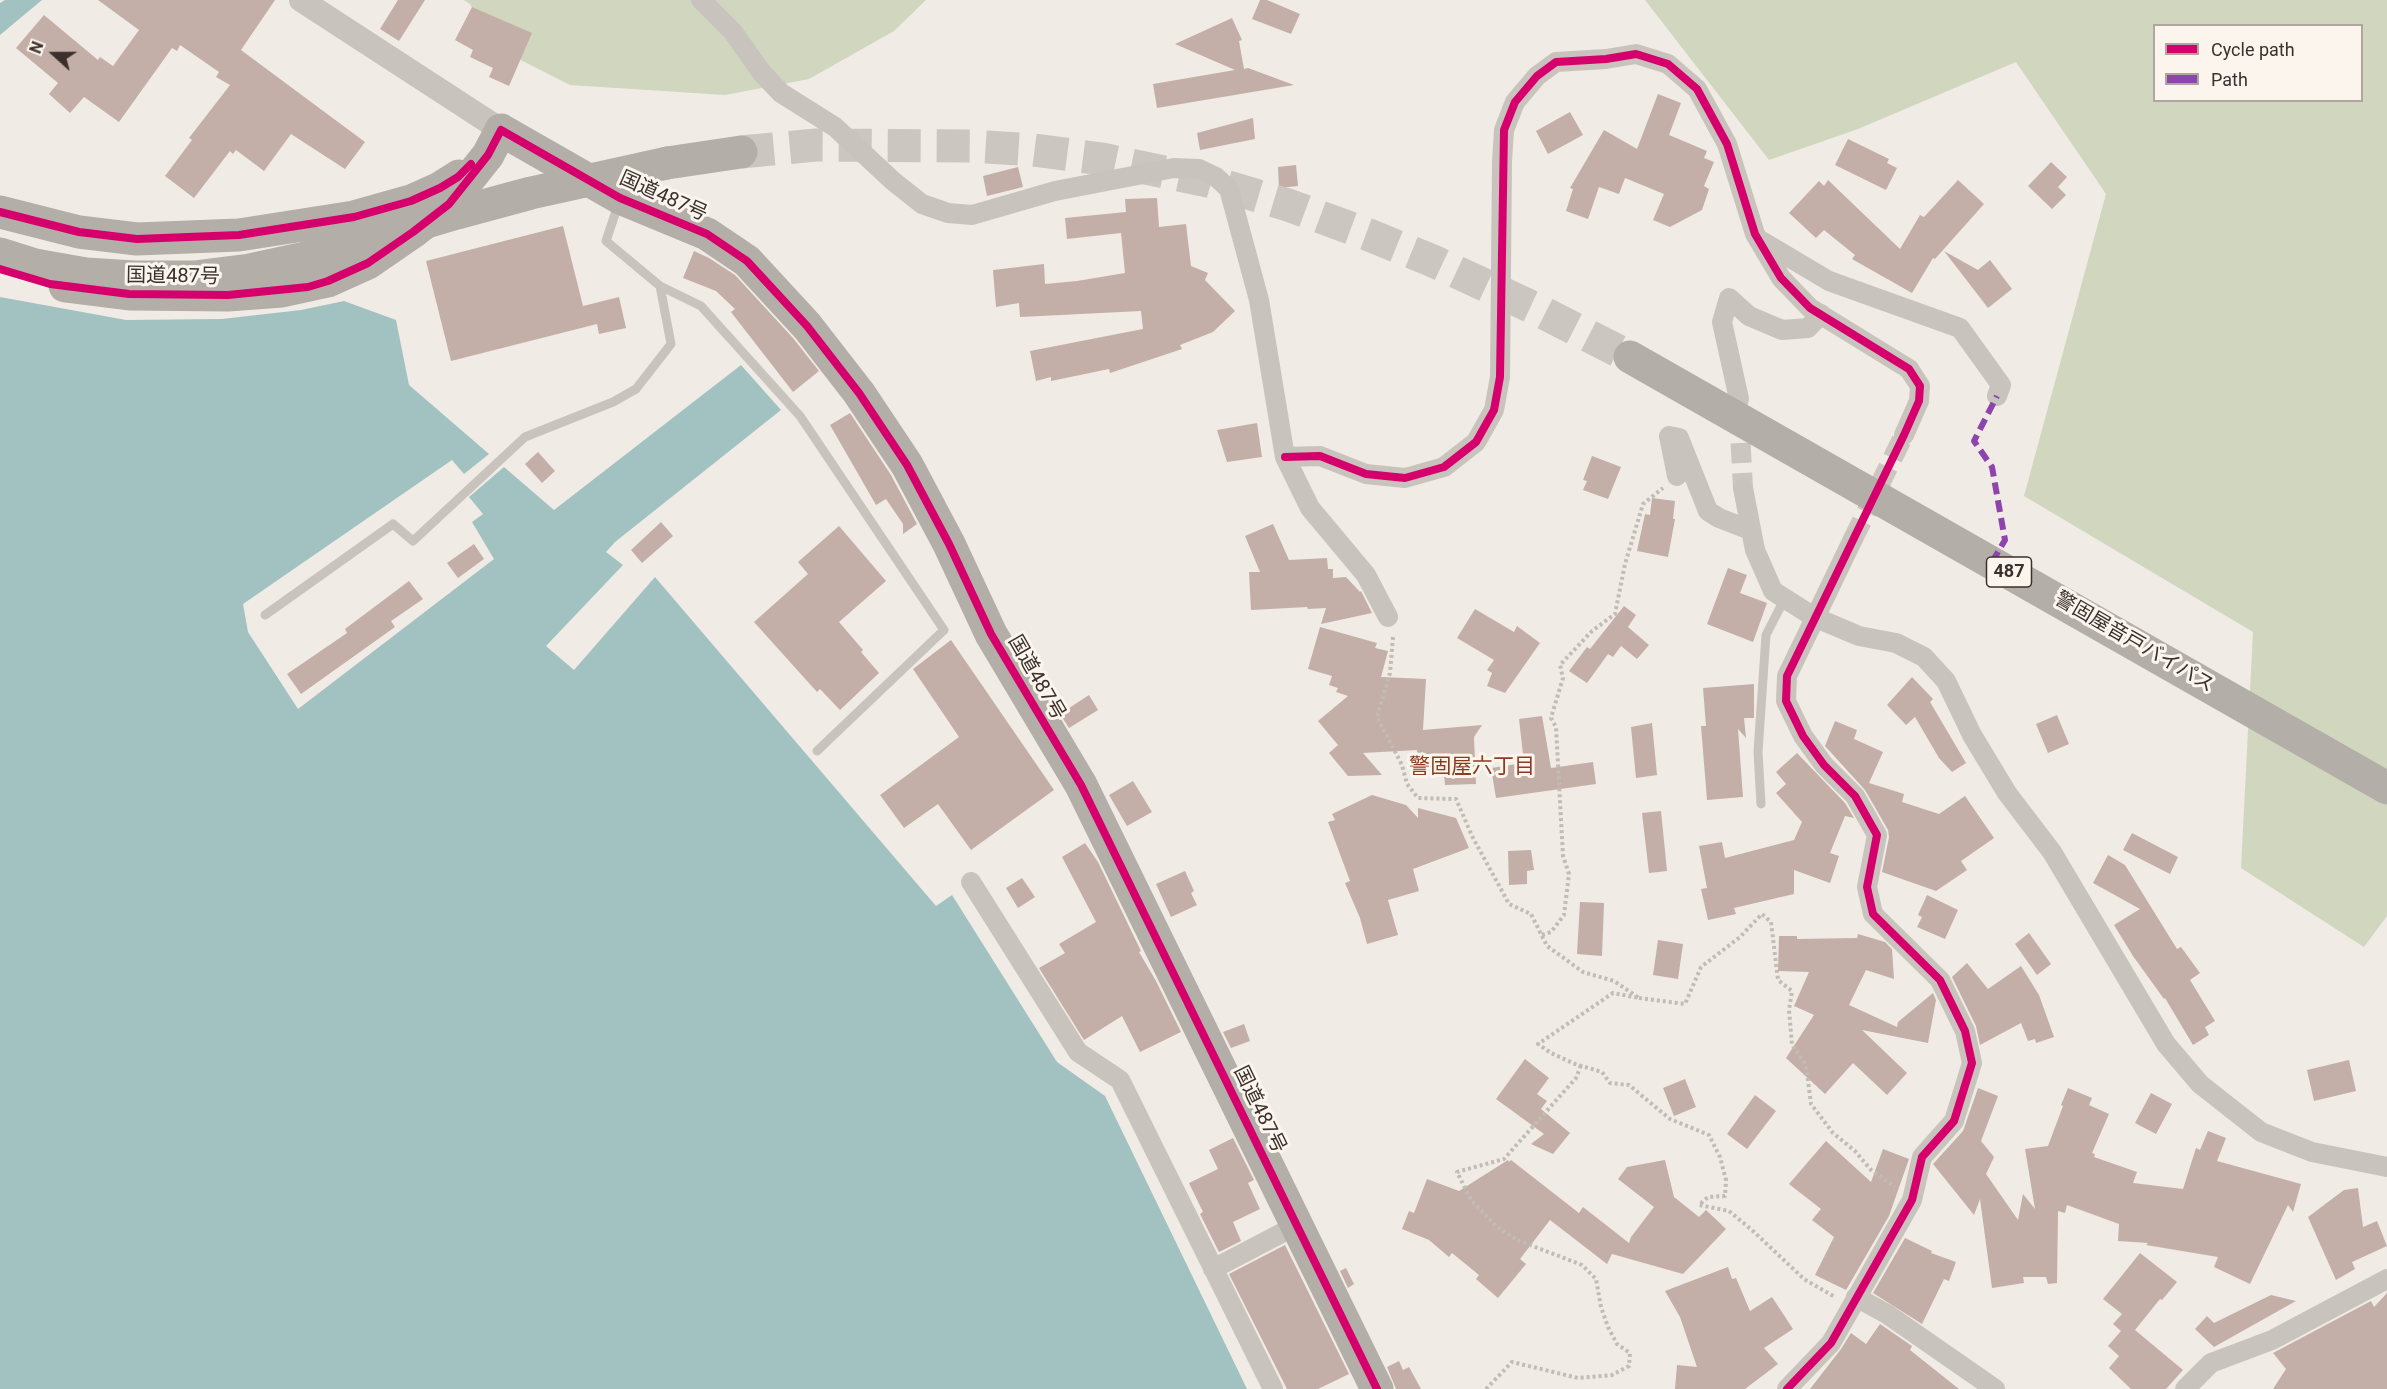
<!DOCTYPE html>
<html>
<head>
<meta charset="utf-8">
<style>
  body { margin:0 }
  #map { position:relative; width:2387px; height:1389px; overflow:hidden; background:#f0ebe5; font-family:Roboto,sans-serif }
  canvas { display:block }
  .legend { position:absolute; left:2153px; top:24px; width:210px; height:78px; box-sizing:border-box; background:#fbf5ee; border:2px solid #aea6a0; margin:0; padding:8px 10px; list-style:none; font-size:18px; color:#3b302b }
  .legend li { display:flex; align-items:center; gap:12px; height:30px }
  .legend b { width:30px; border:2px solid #aea6a0 }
  .north { position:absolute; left:24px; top:24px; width:60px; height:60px; -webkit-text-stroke:4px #fbf5ee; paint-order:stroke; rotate:291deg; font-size:16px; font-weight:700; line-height:24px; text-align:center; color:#3b302b }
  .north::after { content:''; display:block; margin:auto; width:21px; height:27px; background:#3b302b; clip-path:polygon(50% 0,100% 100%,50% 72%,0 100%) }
</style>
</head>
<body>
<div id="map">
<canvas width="2387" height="1389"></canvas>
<ul class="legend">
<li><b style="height:8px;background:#d6006c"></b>Cycle path</li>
<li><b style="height:8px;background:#8e44ad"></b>Path</li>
</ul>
<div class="north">N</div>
</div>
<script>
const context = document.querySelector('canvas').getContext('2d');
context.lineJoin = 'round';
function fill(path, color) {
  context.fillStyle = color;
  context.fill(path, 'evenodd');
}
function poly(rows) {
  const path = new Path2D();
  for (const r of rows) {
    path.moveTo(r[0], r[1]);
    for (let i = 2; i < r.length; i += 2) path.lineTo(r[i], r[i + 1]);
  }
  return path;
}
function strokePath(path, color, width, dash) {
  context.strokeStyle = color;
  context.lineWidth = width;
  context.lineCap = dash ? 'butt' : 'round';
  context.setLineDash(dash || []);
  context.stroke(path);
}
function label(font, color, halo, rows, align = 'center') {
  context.font = font + ' Roboto,"Noto Sans JP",sans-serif';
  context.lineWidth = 6;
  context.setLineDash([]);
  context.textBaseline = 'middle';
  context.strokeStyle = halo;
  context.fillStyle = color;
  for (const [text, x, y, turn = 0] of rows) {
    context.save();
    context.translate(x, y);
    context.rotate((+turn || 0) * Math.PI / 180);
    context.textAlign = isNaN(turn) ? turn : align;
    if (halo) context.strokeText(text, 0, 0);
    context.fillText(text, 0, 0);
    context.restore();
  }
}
fill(poly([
  [464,0,926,0,894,31,809,79,725,95,570,85,493,46,470,4],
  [1645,0,2387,0,2387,916,2364,947,2241,868,2253,632,2024,496,2106,194,2016,62,1858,129,1769,160],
  [2154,26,2362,26,2362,100,2154,100]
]), '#d1d6bf');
fill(poly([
  [5,0,42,0,0,35,0,3],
  [0,297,126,320,222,319,301,310,344,301,396,320,409,385,489,454,464,474,452,460,243,604,248,632,298,709,494,559,472,522,483,514,469,497,504,467,554,510,741,365,781,410,615,542,606,552,623,565,546,646,574,670,655,577,936,906,952,895,1057,1062,1105,1096,1247,1389,0,1389]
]), '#a1c2c1');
fill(poly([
  [98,0,275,0,241,50,365,142,345,169,291,134,264,171,236,150,233,154,230,151,194,198,165,176,192,140,189,138,230,85,216,77,219,72,180,45,177,51,172,48,119,122,84,97,70,113,49,94,58,83,16,48,44,15,98,60,100,57,113,66,139,30],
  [398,0,425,0,399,41,380,29],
  [1260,0,1267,0,1300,14,1291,34,1252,19],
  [472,7,532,33,509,86,489,77,493,68,470,57,473,50,455,40],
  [1232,18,1242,40,1239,41,1244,69,1248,68,1294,85,1157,108,1153,84,1235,70,1175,44],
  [1658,94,1681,103,1669,135,1707,151,1704,158,1714,162,1704,186,1709,189,1702,210,1670,227,1653,220,1664,194,1625,178,1619,194,1599,187,1588,219,1566,211,1573,189,1570,188,1604,130,1637,149],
  [1570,112,1583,135,1548,154,1536,131],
  [1253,118,1255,139,1200,150,1197,133],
  [1848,139,1889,159,1887,163,1897,168,1886,190,1835,165],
  [2051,162,2067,177,2058,187,2066,195,2052,209,2028,186],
  [1296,165,1298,186,1279,188,1278,167],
  [1018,167,1023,187,987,196,983,176],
  [1828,180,1900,249,1920,215,1924,217,1958,180,1984,204,1935,259,1933,258,1912,293,1852,259,1855,255,1824,230,1816,238,1789,213,1819,181,1824,186],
  [1157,198,1159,227,1186,224,1191,266,1208,273,1205,280,1235,311,1213,332,1180,345,1182,349,1110,373,1109,369,1051,381,1051,377,1036,381,1030,351,1143,329,1141,311,1020,317,1019,303,996,307,993,270,1044,264,1045,284,1077,281,1125,273,1121,233,1067,239,1065,218,1126,212,1125,199],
  [563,226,583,306,619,297,626,328,599,334,597,324,451,361,426,261],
  [694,251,709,258,735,275,793,338,819,371,793,392,731,312,735,309,716,291,683,278],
  [1944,251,1978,270,1990,260,2012,289,1988,308],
  [850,413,891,475,917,524,903,534,903,524,886,499,876,505,830,425],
  [1257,423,1262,457,1227,462,1217,430],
  [538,452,555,471,542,483,525,464],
  [1592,456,1621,467,1608,499,1583,490,1587,481,1583,480],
  [1652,498,1675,501,1673,519,1675,519,1668,557,1637,551,1645,514,1650,515],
  [661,522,673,536,642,563,631,550],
  [1273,524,1289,560,1327,558,1328,569,1333,569,1333,578,1346,577,1360,592,1361,591,1372,613,1321,624,1326,608,1308,609,1307,607,1251,610,1249,572,1260,572,1245,536],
  [839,526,886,581,839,622,863,650,861,652,879,673,840,710,820,689,817,692,754,622,808,574,798,562],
  [474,544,484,559,458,578,447,563],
  [1728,568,1747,575,1740,593,1767,603,1753,642,1707,624],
  [409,581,423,599,391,621,395,627,301,694,287,674,347,633,345,629],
  [1624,606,1636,615,1628,627,1649,645,1637,659,1621,646,1613,657,1608,654,1587,683,1569,671,1587,647,1590,649],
  [1475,609,1514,632,1517,626,1540,643,1505,693,1487,686,1492,673,1487,670,1494,660,1457,638],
  [1320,627,1377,643,1375,648,1388,651,1381,677,1426,679,1423,730,1482,725,1474,737,1476,784,1445,785,1444,774,1418,775,1417,750,1363,753,1382,775,1348,776,1329,753,1338,745,1318,721,1348,696,1336,692,1338,688,1329,685,1332,676,1308,669],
  [951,640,1054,790,971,850,938,804,904,828,880,795,959,737,913,669],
  [1912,677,1933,699,1930,702,1966,763,1952,772,1939,758,1915,717,1906,725,1887,705],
  [1754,684,1754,718,1744,718,1746,738,1738,729,1743,797,1707,800,1701,726,1706,726,1703,688],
  [1089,695,1098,710,1069,728,1060,714],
  [2057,715,2069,744,2048,753,2036,724],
  [1542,716,1551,768,1593,762,1596,784,1496,798,1491,768,1524,763,1519,719],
  [1835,721,1857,730,1854,739,1883,752,1869,783,1904,794,1902,802,1939,814,1965,796,1994,838,1961,861,1967,870,1936,891,1882,872,1889,837,1888,830,1865,790,1825,746],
  [1652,723,1657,775,1636,778,1631,727],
  [1797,753,1845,803,1854,818,1845,816,1830,853,1839,856,1830,883,1794,870,1794,894,1734,908,1736,914,1708,920,1701,889,1707,888,1699,846,1722,842,1725,858,1794,840,1802,822,1776,793,1786,784,1776,772],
  [1133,781,1152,812,1127,826,1109,795],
  [1372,795,1406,805,1418,818,1418,808,1456,818,1469,848,1413,869,1419,891,1388,900,1398,935,1367,944,1360,918,1345,883,1350,881,1328,822,1335,820,1332,814],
  [1661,811,1667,871,1649,873,1642,813],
  [2132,833,2178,857,2170,874,2123,850],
  [1085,843,1098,862,1141,951,1139,952,1156,981,1181,1032,1140,1052,1122,1016,1084,1040,1039,968,1065,953,1059,944,1096,922,1062,857],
  [1531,850,1534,870,1527,871,1527,884,1509,885,1508,851],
  [2108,855,2125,865,2177,949,2181,947,2200,973,2190,980,2215,1021,2205,1027,2209,1035,2193,1045,2165,998,2164,999,2133,956,2114,925,2140,909,2093,883],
  [1185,871,1194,891,1191,893,1197,905,1171,917,1156,884],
  [1022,878,1035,897,1018,908,1006,888],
  [1927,895,1958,910,1945,939,1917,927,1922,917,1918,915],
  [1580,902,1604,903,1602,956,1577,954],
  [2029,933,2051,964,2037,975,2015,944],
  [1858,934,1885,942,1892,949,1894,979,1866,970,1849,1005,1897,1027,1898,1022,1933,993,1936,1000,1928,1043,1862,1030,1907,1073,1887,1095,1853,1063,1825,1094,1786,1058,1814,1015,1794,1006,1809,972,1778,971,1779,936,1797,936,1797,939,1857,938],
  [1658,940,1683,944,1678,979,1653,975],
  [1967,963,1988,989,2021,966,2039,995,2054,1037,2036,1043,2035,1039,2028,1041,2021,1023,1980,1045,1976,1026,1952,977],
  [1244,1024,1250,1041,1231,1048,1223,1032],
  [1525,1059,1549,1078,1537,1094,1547,1101,1541,1109,1570,1133,1553,1154,1531,1144,1544,1134,1496,1099],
  [2349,1060,2356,1091,2314,1101,2307,1070],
  [1685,1079,1696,1107,1674,1116,1663,1088],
  [1978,1088,1998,1096,1981,1141,1994,1157,1986,1174,2018,1220,2023,1194,2035,1209,2025,1149,2048,1146,2063,1106,2061,1105,2068,1088,2092,1098,2089,1105,2109,1114,2092,1153,2095,1154,2094,1157,2137,1172,2133,1183,2183,1189,2196,1148,2200,1150,2208,1131,2226,1138,2217,1161,2301,1184,2293,1212,2288,1205,2250,1284,2214,1267,2218,1257,2146,1245,2148,1243,2118,1241,2119,1224,2067,1205,2065,1213,2058,1211,2057,1283,2048,1284,2046,1277,2023,1277,2024,1283,1992,1288,1980,1199,1974,1215,1933,1164,1963,1131],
  [2151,1093,2172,1104,2156,1134,2135,1123],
  [1755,1095,1776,1111,1747,1149,1727,1134],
  [1233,1138,1254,1180,1248,1183,1260,1209,1233,1222,1241,1241,1219,1252,1200,1214,1203,1212,1189,1183,1218,1169,1209,1150],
  [1826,1141,1871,1182,1883,1149,1909,1159,1889,1216,1846,1290,1815,1275,1834,1237,1812,1220,1821,1209,1789,1184],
  [1508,1160,1509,1162,1511,1160,1579,1213,1583,1207,1629,1243,1631,1237,1654,1207,1618,1179,1627,1167,1665,1160,1674,1197,1699,1217,1706,1210,1726,1229,1683,1274,1612,1254,1607,1264,1550,1220,1520,1259,1526,1264,1498,1298,1476,1279,1479,1275,1452,1253,1449,1257,1429,1240,1402,1229,1409,1211,1414,1213,1427,1179,1459,1191],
  [2358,1188,2363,1227,2377,1221,2387,1246,2352,1262,2355,1269,2336,1280,2308,1217,2344,1190],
  [1905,1238,1932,1251,1931,1253,1956,1262,1949,1281,1944,1279,1922,1324,1873,1293],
  [1285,1245,1349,1374,1318,1389,1287,1389,1229,1274],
  [2140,1253,2177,1282,2162,1300,2160,1299,2135,1330,2183,1370,2166,1389,2131,1389,2109,1368,2119,1356,2108,1346,2121,1331,2113,1324,2122,1314,2103,1299],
  [1728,1267,1732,1279,1736,1278,1750,1311,1772,1297,1793,1329,1764,1348,1778,1364,1745,1389,1675,1389,1677,1365,1697,1367,1680,1317,1665,1291],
  [1346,1268,1354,1284,1348,1288,1340,1271],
  [2387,1293,2387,1389,2273,1389,2286,1369,2273,1353,2371,1301,2374,1307],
  [2271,1295,2296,1301,2214,1347,2195,1329,2207,1316,2214,1323],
  [1880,1324,1912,1346,1910,1350,1959,1389,1810,1389,1841,1349,1851,1333,1866,1344],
  [1399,1361,1403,1370,1409,1367,1421,1389,1396,1389,1387,1367]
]), '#c3afa7');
strokePath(poly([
  [1739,413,1743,488],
  [1853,539,1904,435]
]), '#ccc6c0', 20, [20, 10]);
strokePath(poly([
  [741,152,816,145,970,146,1033,150,1102,159,1208,181,1288,205,1369,235,1433,261,1534,308,1630,357]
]), '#ccc6c0', 33, [33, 16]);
strokePath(poly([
  [1393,637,1390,673,1377,717,1402,765,1407,784,1418,798,1456,799,1472,836,1509,904,1531,914,1547,946,1583,972,1614,981,1639,998,1613,993,1538,1044,1551,1053,1575,1064,1602,1072,1610,1083,1629,1085,1670,1119,1709,1135,1720,1157,1726,1180,1725,1196,1708,1197,1699,1205,1729,1211,1753,1231,1804,1279,1835,1297],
  [1542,935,1551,932,1564,915,1569,874,1563,856,1556,727,1551,718,1563,678,1560,665,1592,631,1615,614,1625,564,1643,504,1663,488],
  [1639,998,1685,1004,1701,967,1740,937,1762,914,1771,922,1778,980,1792,991,1789,1010,1792,1045,1806,1065,1811,1104,1833,1133,1855,1151,1871,1170,1895,1187],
  [1486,1389,1512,1362,1578,1378,1612,1375,1629,1366,1630,1353,1617,1344,1608,1327,1601,1307,1596,1279,1582,1265,1517,1240,1496,1226,1471,1200,1457,1172,1504,1159,1576,1078,1581,1065]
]), '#c2bbb6', 4, [3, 3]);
strokePath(poly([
  [619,202,606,241,660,286,701,306,800,416,944,630,817,751],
  [265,615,393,524,413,541,525,437,613,402,636,389,671,344,660,286],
  [1761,804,1758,752,1766,635,1785,598]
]), '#c9c3be', 9);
strokePath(poly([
  [701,0,733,32,762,73,781,93,835,127,893,181,922,204,948,213,972,215,1055,191,1174,168,1199,169,1216,177,1229,189,1259,300,1285,457,1310,508,1366,575,1388,617],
  [1760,240,1829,281,1960,328,2001,385,1997,396],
  [1739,399,1722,322,1729,298,1749,316,1782,330,1808,328,1821,314],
  [1285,457,1320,456,1366,474,1405,478,1444,467,1476,442,1494,410,1500,377,1502,162,1504,130,1515,102,1537,76,1556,62,1606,59,1636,54,1668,64,1697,89,1727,144,1755,234,1781,278,1810,308,1909,369,1920,386,1919,401,1904,435],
  [1677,476,1669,436,1679,438,1708,511,1719,518,1750,530],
  [1743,488,1755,550,1773,591,1814,617,1859,636,1896,643,1924,657,1946,681,1972,735,2007,793,2052,852,2166,1044,2200,1084,2261,1132,2312,1152,2387,1167],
  [971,882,1078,1052,1120,1080,1273,1389],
  [1213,1269,1297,1225],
  [1856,1297,1887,1314,1995,1389],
  [1787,1389,1831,1343,1912,1200,1922,1157,1954,1121,1972,1063,1965,1031,1940,980,1873,914,1867,887,1877,835,1855,796,1824,765,1803,736,1786,701,1787,676,1853,539],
  [2185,1389,2211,1363,2272,1340,2387,1279]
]), '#c9c3be', 20);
strokePath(poly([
  [301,0,501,130]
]), '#c9c3be', 24);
strokePath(poly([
  [501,130,620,198,707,234,747,261,807,326,859,393,907,465,949,544,991,634,1081,785,1377,1389],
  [667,163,741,152],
  [0,212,79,232,137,239,239,235,354,217,411,201,440,188,459,176],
  [65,286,129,294,228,295,282,291,328,281,368,263,413,232,449,204,488,155,501,130],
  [1630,357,2387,788]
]), '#b4aea8', 33);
strokePath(poly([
  [0,254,35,265,86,274,134,277,194,277,250,270,301,259,457,213,531,193,667,163]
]), '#b4aea8', 33);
strokePath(poly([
  [1992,562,2005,540,1992,467,1974,441,1997,396]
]), '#8e44ad', 6, [12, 6]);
strokePath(poly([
  [501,130,620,198,707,234,747,261,807,326,859,393,907,465,949,544,991,634,1081,785,1377,1389],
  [0,212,79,232,137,239,239,235,354,217,411,201,440,188,458,177,471,164],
  [0,269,50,284,129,294,228,295,308,287,328,281,368,263,413,232,449,204,488,155,501,130],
  [1285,457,1320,456,1366,474,1405,478,1444,467,1476,442,1494,410,1500,377,1504,130,1515,102,1537,76,1556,62,1606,59,1636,54,1668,64,1697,89,1727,144,1755,234,1781,278,1810,308,1909,369,1920,386,1919,401,1904,435,1787,676,1786,701,1803,736,1824,765,1855,796,1877,835,1867,887,1873,914,1940,980,1965,1031,1972,1063,1954,1121,1922,1157,1912,1200,1831,1343,1787,1389]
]), '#d6006c', 8);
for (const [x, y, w] of [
  [2009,572,45]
]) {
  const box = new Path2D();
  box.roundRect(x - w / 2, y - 15, w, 30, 4.5);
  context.fillStyle = '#fbf5ee';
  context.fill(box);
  strokePath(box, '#3b302b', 1.5);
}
label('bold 18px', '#3b302b', null, [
  ["487",2009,572]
]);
label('20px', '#3b302b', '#fbf5ee', [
  ["国道487号",663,197,24],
  ["国道487号",173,277,1],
  ["警固屋音戸バイパス",2134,643,30],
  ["国道487号",1036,678,60],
  ["国道487号",1259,1110,64]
]);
label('21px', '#8c3b22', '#fbf5ee', [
  ["警固屋六丁目",1472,768]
]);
</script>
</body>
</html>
